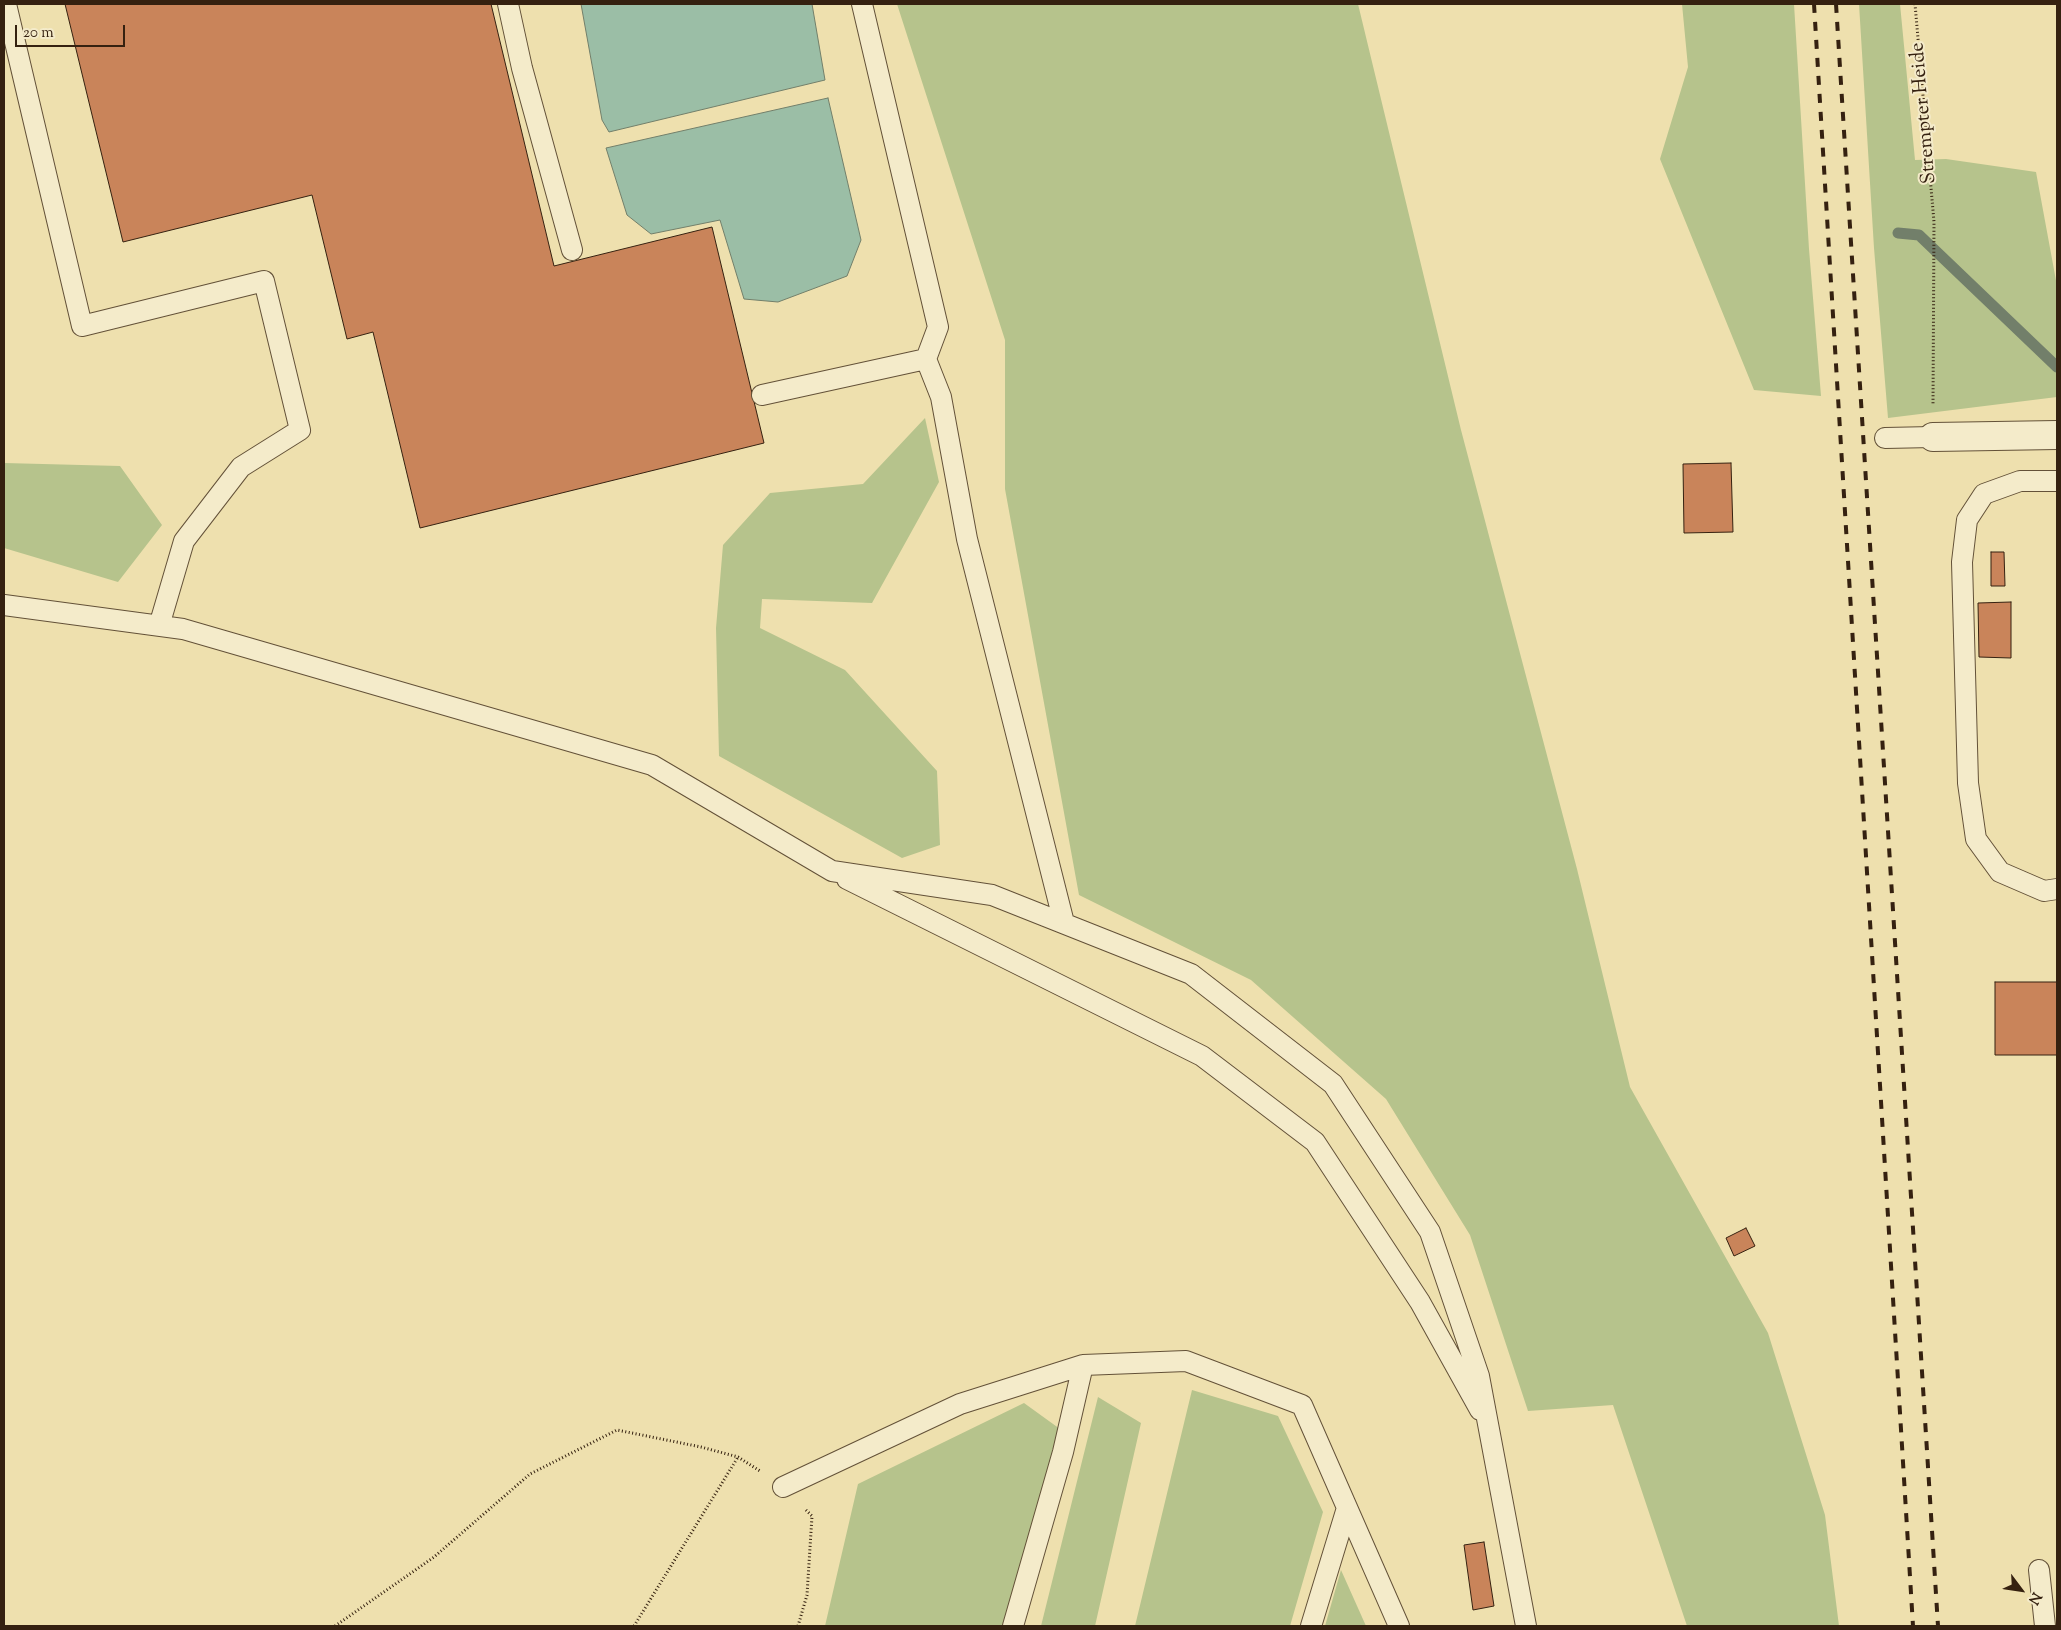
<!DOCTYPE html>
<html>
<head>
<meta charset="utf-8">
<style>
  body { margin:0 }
  #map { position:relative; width:2061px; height:1630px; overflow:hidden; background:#eee0ae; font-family:"Sorts Mill Goudy",serif }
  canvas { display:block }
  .frame { position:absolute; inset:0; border:5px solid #352110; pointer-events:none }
  .north { position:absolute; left:1996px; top:1565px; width:50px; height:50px; -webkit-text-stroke:4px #f4ebca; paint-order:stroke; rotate:121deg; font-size:14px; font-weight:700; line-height:20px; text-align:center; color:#352110 }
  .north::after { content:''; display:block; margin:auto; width:18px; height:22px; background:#352110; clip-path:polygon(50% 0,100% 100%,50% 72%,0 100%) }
  .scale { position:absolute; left:15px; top:25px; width:110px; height:22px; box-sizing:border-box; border:2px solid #352110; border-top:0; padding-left:6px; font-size:15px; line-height:18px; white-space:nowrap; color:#352110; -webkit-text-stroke:4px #f4ebca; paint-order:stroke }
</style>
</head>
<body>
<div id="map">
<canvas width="2061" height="1630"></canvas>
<div class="frame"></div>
<div class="north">N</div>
<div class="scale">20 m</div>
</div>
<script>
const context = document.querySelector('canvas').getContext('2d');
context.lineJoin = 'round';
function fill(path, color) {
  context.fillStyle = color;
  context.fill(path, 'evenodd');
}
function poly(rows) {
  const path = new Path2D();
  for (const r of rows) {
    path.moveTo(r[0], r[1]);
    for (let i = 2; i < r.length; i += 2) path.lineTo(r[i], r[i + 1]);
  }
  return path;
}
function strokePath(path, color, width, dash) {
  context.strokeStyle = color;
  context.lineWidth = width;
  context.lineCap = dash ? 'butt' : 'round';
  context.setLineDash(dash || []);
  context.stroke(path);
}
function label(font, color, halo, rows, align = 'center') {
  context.font = font + ' "Sorts Mill Goudy",serif';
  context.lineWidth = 4;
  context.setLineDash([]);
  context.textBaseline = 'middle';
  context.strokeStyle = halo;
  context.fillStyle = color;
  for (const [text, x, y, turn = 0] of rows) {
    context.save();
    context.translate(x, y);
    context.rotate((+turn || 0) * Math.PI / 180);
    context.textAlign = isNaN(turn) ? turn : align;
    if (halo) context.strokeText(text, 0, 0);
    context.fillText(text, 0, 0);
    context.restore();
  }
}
fill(poly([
  [897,4,1358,4,1461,430,1577,869,1630,1087,1768,1333,1825,1515,1839,1626,1687,1626,1613,1405,1528,1411,1470,1235,1386,1099,1251,980,1079,895,1005,489,1005,340],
  [1682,4,1794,4,1809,249,1821,396,1754,390,1660,159,1688,67],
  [1859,4,1900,4,1915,160,1946,159,2036,172,2057,286,2057,397,1888,418,1874,248],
  [925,418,939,482,872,603,762,599,760,628,845,670,937,771,940,845,902,858,719,756,716,628,723,545,770,493,863,484],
  [4,463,120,466,162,525,118,582,4,548],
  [1192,1390,1278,1416,1323,1512,1290,1626,1135,1626],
  [1098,1397,1141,1423,1095,1626,1041,1626],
  [1024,1403,1060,1429,1002,1626,825,1626,858,1484],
  [1341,1570,1366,1626,1325,1626]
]), '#b6c38c');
const water = poly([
  [581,4,812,4,825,80,609,132,602,120,581,4],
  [828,98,861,240,847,276,778,302,744,299,720,220,651,234,627,215,606,148,828,98]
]);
fill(water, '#9bbea6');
strokePath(water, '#727f6a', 1);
strokePath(poly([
  [1898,233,1919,235,2057,367]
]), '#727f6a', 11);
const building = poly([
  [65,4,491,4,554,266,712,227,764,443,420,528,373,332,347,339,312,195,123,242,65,4],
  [1731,463,1733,532,1684,533,1683,464,1731,463],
  [1991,552,2004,552,2005,586,1991,586,1991,552],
  [2011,602,2011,658,1979,657,1978,603,2011,602],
  [1995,982,2057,982,2057,1055,1995,1055,1995,982],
  [1746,1228,1755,1246,1734,1256,1726,1238,1746,1228],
  [1484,1542,1494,1606,1473,1610,1464,1545,1484,1542]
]);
fill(building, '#c9845a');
strokePath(building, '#352110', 1);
const lane = poly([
  [6,4,82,326,264,281,300,430,241,467,184,541,159,626],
  [508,4,522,68,572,250],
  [862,4,938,327,926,359,941,397,967,539,1064,923],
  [762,395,926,359],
  [1885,438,1933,437],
  [2057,481,2020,481,1984,494,1967,520,1962,562,1968,783,1976,839,2000,872,2044,891,2057,889],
  [4,605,183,629,652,765,832,871,992,895,1191,974,1333,1084,1430,1232,1479,1376,1526,1626],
  [847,879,1202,1056,1315,1142,1420,1302,1480,1410],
  [783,1487,960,1404,1083,1365],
  [2039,1570,2045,1626],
  [1013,1626,1063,1452,1083,1365,1186,1361,1302,1405,1399,1626],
  [1311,1626,1347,1508]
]);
const street = poly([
  [1933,437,2057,435]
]);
strokePath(lane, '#635138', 22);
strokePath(street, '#635138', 30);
strokePath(poly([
  [1915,4,1934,222,1933,405],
  [335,1626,434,1557,530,1474,617,1430,701,1447,738,1457,760,1471],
  [634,1626,738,1457],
  [798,1626,807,1595,812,1516,805,1509]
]), '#352110', 3, [1, 2.5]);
strokePath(lane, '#f4ebca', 20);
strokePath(street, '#f4ebca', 28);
strokePath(poly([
  [1814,4,1913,1626],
  [1836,4,1938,1626]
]), '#352110', 4, [9, 9]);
label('20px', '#352110', '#f4ebca', [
  ["Strempter Heide",1925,113,-95]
]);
</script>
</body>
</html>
